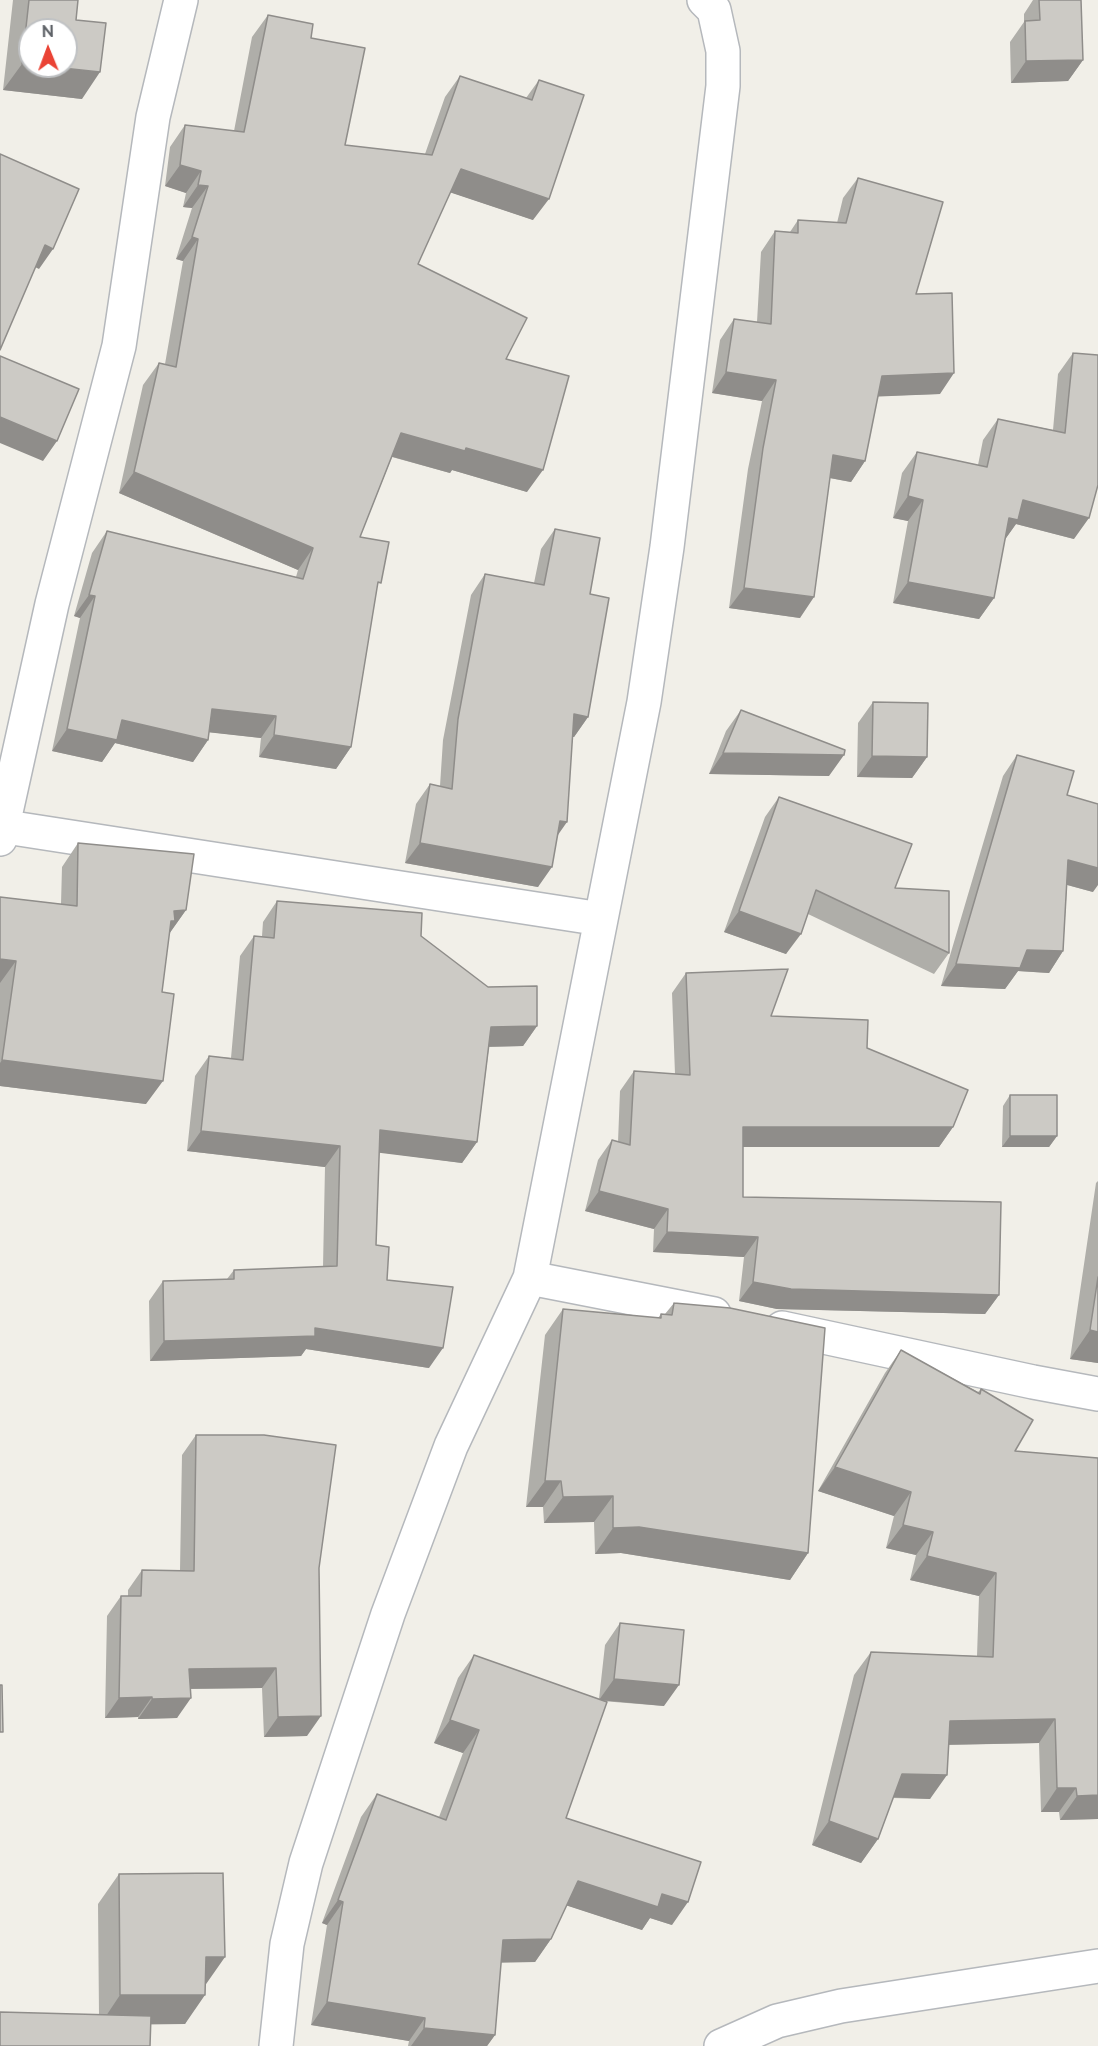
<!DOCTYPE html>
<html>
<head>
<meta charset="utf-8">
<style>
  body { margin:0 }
  #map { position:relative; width:1098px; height:2046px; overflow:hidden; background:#f1efe8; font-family:Raleway,sans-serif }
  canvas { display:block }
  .north { position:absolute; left:18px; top:18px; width:60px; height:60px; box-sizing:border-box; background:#fff; border:2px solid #bfc1c3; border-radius:50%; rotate:359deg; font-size:16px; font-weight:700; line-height:24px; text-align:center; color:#5f6368 }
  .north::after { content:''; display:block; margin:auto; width:21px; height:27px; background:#ea4335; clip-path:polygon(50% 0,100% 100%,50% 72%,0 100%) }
</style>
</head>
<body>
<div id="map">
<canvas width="1098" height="2046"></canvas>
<div class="north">N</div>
</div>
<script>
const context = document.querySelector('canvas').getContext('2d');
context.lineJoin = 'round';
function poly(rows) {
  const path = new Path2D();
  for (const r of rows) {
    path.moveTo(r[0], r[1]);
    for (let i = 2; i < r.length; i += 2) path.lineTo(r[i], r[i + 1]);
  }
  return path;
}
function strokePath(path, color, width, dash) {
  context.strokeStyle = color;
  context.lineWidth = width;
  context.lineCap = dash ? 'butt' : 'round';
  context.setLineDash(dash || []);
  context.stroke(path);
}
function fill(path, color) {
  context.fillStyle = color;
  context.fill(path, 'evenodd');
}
const minor = poly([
  [0,826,601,919],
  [0,839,52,604,119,346,153,117,181,0],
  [530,1278,714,1314],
  [782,1328,1033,1382,1098,1394],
  [276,2046,287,1944,306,1863,388,1614,451,1446,530,1278,644,702,667,547,723,86,723,51,714,10,704,0]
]);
const tertiary = poly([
  [721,2046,777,2021,841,2006,1098,1966]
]);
strokePath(minor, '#b5b8bc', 36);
strokePath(tertiary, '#b5b8bc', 36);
strokePath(minor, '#fff', 33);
strokePath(tertiary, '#fff', 33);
fill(poly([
  [13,0,78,0,76,20,82,99,3,90],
  [1033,0,1081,0,1083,60,1068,81,1011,83,1010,42,1024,22,1024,14],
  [268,15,311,38,345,145,425,154,445,97,460,76,526,98,539,80,533,220,450,192,418,264,506,359,527,492,452,470,450,473,392,457,360,537,377,589,351,747,336,769,259,757,261,738,209,732,208,740,193,762,115,743,102,762,52,751,80,618,74,616,92,553,107,531,296,577,298,570,119,493,143,385,159,363,165,364,183,261,176,259,192,208,183,207,186,193,165,186,170,147,185,125,234,131,252,37],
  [858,178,916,294,940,394,878,396,865,461,851,482,830,478,800,618,729,608,748,469,762,401,712,393,720,340,734,319,757,322,761,252,775,231,790,232,798,220,837,223,843,198],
  [1073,353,1074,539,1016,524,1005,539,994,598,979,619,893,603,908,521,893,518,902,473,917,452,978,465,983,440,998,419,1053,430,1058,374],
  [555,529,590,594,588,717,574,737,573,737,558,835,538,887,405,863,416,804,430,784,440,786,443,740,471,595,485,574,534,583,541,549],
  [873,702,927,757,912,778,857,777,858,723],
  [741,710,829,776,709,774,726,731],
  [1017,755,1067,795,1093,892,1067,885,1063,951,1049,973,1018,971,1005,989,941,986,1003,776],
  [779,797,895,888,949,953,934,974,808,914,786,954,724,932,765,817],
  [78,843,186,910,169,934,146,1104,0,1086,0,897,61,904,62,867],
  [277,901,421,936,537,1026,523,1046,489,1047,477,1142,462,1163,379,1152,376,1245,387,1280,429,1368,306,1349,301,1356,150,1361,149,1301,163,1281,227,1279,234,1270,323,1267,325,1167,187,1151,195,1076,209,1056,231,1058,240,956,254,936,262,936,263,922],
  [686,973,771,1016,867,1048,953,1127,939,1147,743,1147,743,1197,999,1295,985,1314,777,1309,739,1301,744,1257,653,1252,654,1229,585,1211,598,1160,612,1140,618,1142,620,1091,634,1071,675,1074,672,993],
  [1010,1095,1057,1136,1049,1147,1002,1147,1003,1106],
  [1098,1181,1098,1363,1070,1359,1096,1183],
  [674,1303,808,1553,790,1580,621,1553,595,1554,594,1522,544,1523,543,1507,526,1507,545,1335,563,1309,658,1318,661,1314,665,1314],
  [901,1350,978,1392,981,1389,1015,1451,1098,1458,1098,1819,1060,1820,1059,1812,1041,1812,1039,1743,949,1745,930,1799,893,1798,878,1839,861,1863,812,1845,854,1675,871,1652,977,1656,979,1596,910,1580,916,1555,886,1548,894,1516,818,1491,885,1373],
  [196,1435,319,1568,307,1736,264,1737,262,1688,190,1689,177,1718,138,1719,138,1717,105,1718,107,1616,121,1596,128,1596,128,1590,142,1570,180,1570,182,1455],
  [620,1623,664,1706,602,1701,566,1818,672,1925,650,1918,642,1930,566,1905,551,1939,535,1962,501,1962,495,2035,487,2046,408,2046,409,2041,311,2025,327,1925,322,1923,361,1817,377,1794,439,1817,463,1753,434,1743,458,1678,474,1655,599,1699,605,1645],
  [119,1874,205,1985,185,2024,151,2024,99,2015,98,1904]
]), '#afaea9');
fill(poly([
  [1083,60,1068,81,1011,83,1026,61],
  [22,64,30,64,30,66,44,66,100,72,82,99,3,90],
  [180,165,201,171,186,193,165,186],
  [461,169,549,199,533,220,446,191],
  [198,185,208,186,192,208,183,207],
  [192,237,198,239,183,261,176,259],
  [45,245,53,249,39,269,31,265],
  [726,372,776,380,762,401,712,393],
  [954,373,940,394,867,397,882,376],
  [0,417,57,441,43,461,0,443],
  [401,433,466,448,543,470,527,492,452,470,450,473,386,455],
  [833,455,865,461,851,482,819,476],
  [134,472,313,548,298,570,119,493],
  [908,496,923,500,908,521,893,518],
  [1023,500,1089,518,1074,539,1016,524,1004,541,995,539],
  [908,582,994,598,979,619,893,603],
  [744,588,814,597,800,618,729,608],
  [89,595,95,596,80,618,74,616],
  [212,709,276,716,261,738,197,731],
  [574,714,588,717,574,737,560,735],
  [122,720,208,740,193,762,115,743,102,762,52,751,67,729],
  [274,735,351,747,336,769,259,757],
  [723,753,844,755,829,776,709,774],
  [872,756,927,757,912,778,857,777],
  [560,821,567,822,553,842],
  [420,843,552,867,538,887,405,863],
  [1068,860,1098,868,1098,885,1093,892,1053,881],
  [186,910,169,934,158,945,174,911],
  [739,911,801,934,786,954,724,932],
  [1027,950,1063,951,1049,973,1018,971,1005,989,941,986,956,964],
  [0,959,16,961,0,983],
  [537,1026,523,1046,477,1047,491,1027],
  [2,1060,163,1081,146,1104,0,1086,0,1063],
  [743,1127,953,1127,939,1147,729,1147],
  [380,1130,477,1142,462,1163,365,1151],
  [201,1131,340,1146,325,1167,187,1151],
  [1010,1136,1057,1136,1049,1147,1002,1147],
  [599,1191,668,1209,654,1229,585,1211],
  [667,1232,758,1237,744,1257,653,1252],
  [753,1282,999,1295,985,1314,777,1309,739,1301],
  [315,1328,443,1348,429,1368,306,1349,301,1356,150,1361,164,1341],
  [1090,1330,1098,1332,1098,1363,1070,1359],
  [835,1467,911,1492,894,1516,818,1491],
  [545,1481,561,1481,543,1507,526,1507],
  [613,1496,594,1522,544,1523,563,1497],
  [903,1525,933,1532,916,1555,886,1548],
  [639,1527,808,1553,790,1580,621,1553,595,1554,613,1528],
  [927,1556,996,1573,979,1596,910,1580],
  [276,1668,262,1688,175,1689,189,1669],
  [614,1679,679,1685,664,1706,599,1700],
  [152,1697,138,1717,105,1718,119,1698],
  [191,1698,177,1718,138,1719,152,1699],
  [321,1716,307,1736,264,1737,278,1717],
  [1055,1719,1039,1743,933,1745,950,1721],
  [450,1720,479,1730,463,1753,434,1743],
  [902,1774,947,1775,930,1799,885,1797],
  [1057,1788,1076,1788,1059,1812,1041,1812],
  [1098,1795,1098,1819,1060,1820,1077,1796],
  [829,1821,878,1839,861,1863,812,1845],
  [578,1881,662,1894,688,1902,672,1925,650,1918,642,1930,562,1904],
  [338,1900,343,1902,327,1925,322,1923],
  [551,1939,535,1962,487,1963,503,1940],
  [206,1957,225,1957,204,1987],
  [120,1995,205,1995,185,2024,100,2025],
  [327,2002,425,2018,409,2041,311,2025],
  [424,2028,495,2035,487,2046,411,2046]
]), '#8f8d8a');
const building = poly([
  [29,0,78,0,76,20,106,23,100,72,44,66,66,66,66,30,30,30,30,64,22,64,29,0],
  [1039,0,1081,0,1083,60,1026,61,1025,21,1040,20,1039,0],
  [268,15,313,24,311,38,365,48,345,145,432,155,460,76,532,100,539,80,584,95,549,199,461,169,418,264,527,318,506,359,569,376,543,470,466,448,465,451,401,433,360,537,389,542,381,583,378,582,351,747,274,735,276,716,212,709,208,740,122,720,117,740,67,729,95,596,89,595,107,531,303,579,313,548,134,472,159,363,176,367,198,239,192,237,208,186,198,185,201,171,180,165,185,125,244,132,268,15],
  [0,154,79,189,53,249,45,245,0,350,0,154],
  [858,178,943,202,916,294,952,293,954,373,882,376,865,461,833,455,814,597,744,588,763,448,776,380,726,372,734,319,771,324,775,231,798,233,798,220,846,223,858,178],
  [1073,353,1098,355,1098,485,1089,518,1023,500,1018,520,1009,518,994,598,908,582,923,500,908,496,917,452,987,467,998,419,1065,433,1073,353],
  [0,356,79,389,57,441,0,417,0,356],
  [555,529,600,538,590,594,609,598,588,717,574,714,567,822,560,821,552,867,420,843,430,784,452,789,458,719,485,574,544,585,555,529],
  [873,702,928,703,927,757,872,756,873,702],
  [741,710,845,750,844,755,723,753,741,710],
  [1017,755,1074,771,1067,795,1098,804,1098,868,1068,860,1063,951,1027,950,1020,968,956,964,1017,755],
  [779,797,912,844,895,888,949,891,949,953,816,890,801,934,739,911,779,797],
  [78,843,194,854,186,910,174,911,175,921,171,921,162,992,174,994,163,1081,2,1060,16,961,0,959,0,897,77,906,78,843],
  [277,901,422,913,421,936,488,987,537,986,537,1026,491,1027,477,1142,380,1130,376,1245,389,1247,387,1280,453,1287,443,1348,315,1328,315,1336,164,1341,163,1281,234,1279,234,1270,337,1266,340,1146,201,1131,209,1056,243,1060,254,936,274,938,277,901],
  [788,969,771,1016,868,1020,867,1048,968,1090,953,1127,743,1127,743,1197,1001,1202,999,1295,791,1289,753,1282,758,1237,667,1232,668,1209,599,1191,612,1140,630,1145,634,1071,690,1075,686,973,788,969],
  [1010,1095,1057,1095,1057,1136,1010,1136,1010,1095],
  [1098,1277,1098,1332,1090,1330,1098,1277],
  [674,1303,730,1308,825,1328,808,1553,639,1527,613,1528,613,1496,563,1497,561,1481,545,1481,563,1309,661,1318,661,1314,672,1315,674,1303],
  [901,1350,980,1394,981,1389,1033,1420,1015,1451,1098,1458,1098,1795,1077,1796,1076,1788,1057,1788,1055,1719,950,1721,947,1775,902,1774,878,1839,829,1821,871,1652,993,1657,996,1573,927,1556,933,1532,903,1525,911,1492,835,1467,901,1350],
  [196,1435,264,1435,336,1445,319,1568,321,1716,278,1717,276,1668,189,1669,191,1698,152,1699,152,1697,119,1698,121,1596,141,1596,142,1570,194,1571,196,1435],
  [620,1623,684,1630,679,1685,614,1679,620,1623],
  [474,1655,607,1702,566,1818,701,1862,688,1902,662,1894,658,1907,578,1881,551,1939,503,1940,495,2035,424,2028,425,2018,327,2002,343,1902,338,1900,377,1794,446,1820,479,1730,450,1720,474,1655],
  [0,1685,2,1685,3,1732,0,1732,0,1685],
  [223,1873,225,1957,206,1957,205,1995,120,1995,119,1874,223,1873],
  [0,2012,151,2016,150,2046,0,2046,0,2012]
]);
fill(building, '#cccac5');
strokePath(building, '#8f8d8a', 1.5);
</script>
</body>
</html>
